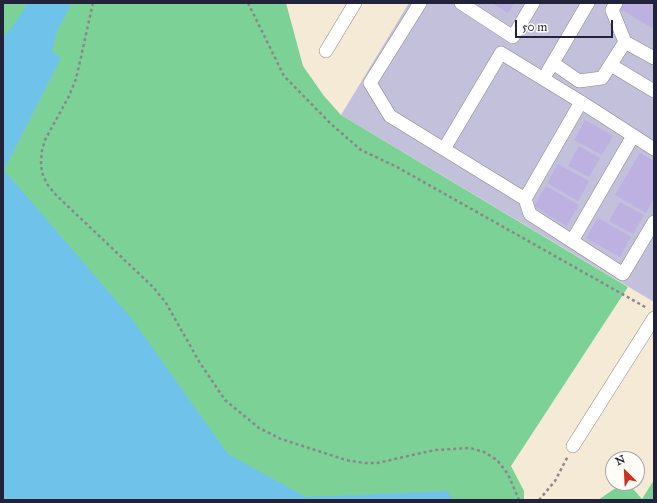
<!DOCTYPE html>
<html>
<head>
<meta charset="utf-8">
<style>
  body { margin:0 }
  #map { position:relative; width:657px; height:503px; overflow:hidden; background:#f5ead5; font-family:"IM FELL Great Primer",serif }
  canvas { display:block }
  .frame { position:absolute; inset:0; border:4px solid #22223b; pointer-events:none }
  .north { position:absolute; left:605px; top:451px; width:40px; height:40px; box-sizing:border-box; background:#fdfcf7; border:1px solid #a5a5ac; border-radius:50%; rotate:336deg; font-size:11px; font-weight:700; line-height:16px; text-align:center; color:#22223b }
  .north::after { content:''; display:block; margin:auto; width:14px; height:18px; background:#c8321e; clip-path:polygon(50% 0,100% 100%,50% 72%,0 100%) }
  .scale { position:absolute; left:515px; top:20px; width:98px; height:18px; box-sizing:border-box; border:2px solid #22223b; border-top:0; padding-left:5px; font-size:12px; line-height:14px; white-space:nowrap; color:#22223b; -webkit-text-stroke:3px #fdfcf7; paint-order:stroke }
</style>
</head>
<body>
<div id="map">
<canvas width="657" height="503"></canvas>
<div class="frame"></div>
<div class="north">N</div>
<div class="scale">50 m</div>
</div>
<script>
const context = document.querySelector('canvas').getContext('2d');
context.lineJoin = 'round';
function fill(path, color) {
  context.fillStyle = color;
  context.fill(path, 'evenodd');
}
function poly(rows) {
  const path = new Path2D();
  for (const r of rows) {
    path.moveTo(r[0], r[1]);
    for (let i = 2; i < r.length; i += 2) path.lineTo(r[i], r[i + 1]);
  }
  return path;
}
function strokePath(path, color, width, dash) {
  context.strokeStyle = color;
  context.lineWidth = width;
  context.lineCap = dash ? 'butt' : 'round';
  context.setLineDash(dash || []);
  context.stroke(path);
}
fill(poly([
  [409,3,654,3,654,302,341,115]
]), '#c3c0db');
fill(poly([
  [3,3,286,3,303,66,324,96,341,115,628,287,511,466,524,491,524,500,3,500],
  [654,480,654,500,598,500,623,483,634,490,642,499]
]), '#7cd296');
fill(poly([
  [28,3,72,3,57,31,52,51,61,58,4,170,132,319,228,454,306,497,447,491,453,500,3,500,3,37,14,24]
]), '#6fc3eb');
fill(poly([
  [492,3,514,3,508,13],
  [624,3,654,3,654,29,620,9],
  [585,120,613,136,602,155,574,140],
  [579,146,600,158,589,177,568,166],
  [640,153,654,161,654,199,646,213,615,195],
  [558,164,589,181,578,201,547,183],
  [546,186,579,205,566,226,534,206],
  [620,202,644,215,633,234,609,221],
  [598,218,631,237,620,257,586,238]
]), '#bdb1e2');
const minor = poly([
  [420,3,370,83,390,116,525,199,530,214,623,274,654,222],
  [461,3,513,37,533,3],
  [625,42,654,58],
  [326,51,355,3],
  [553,63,579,81,602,78,625,42,612,10,616,3],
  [611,65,654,91],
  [548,71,588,3],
  [444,149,501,53,581,102],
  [525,199,581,102,654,149],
  [572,241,633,136],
  [573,446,654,318]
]);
strokePath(minor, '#8c8688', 14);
strokePath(poly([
  [93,3,76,79,68,98,45,140,42,150,41,163,42,173,47,184,56,195,153,287,166,303,200,363,225,400,259,428,281,439,346,460,364,463,377,463,435,450,470,448,484,452,497,460,508,474,519,500],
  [248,3,284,76,331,124,361,150,397,167,647,308],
  [539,500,555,481,568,456]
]), '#8c8688', 2.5, [3, 3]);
strokePath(minor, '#fff', 13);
</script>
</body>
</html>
